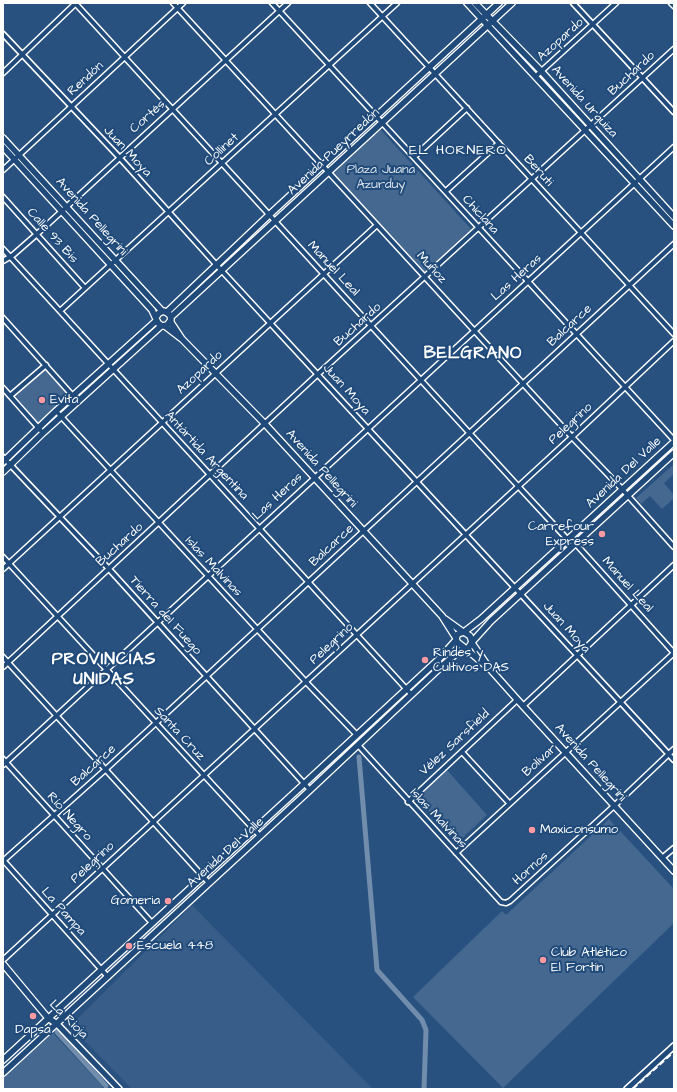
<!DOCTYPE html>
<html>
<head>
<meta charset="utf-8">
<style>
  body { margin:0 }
  #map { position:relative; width:677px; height:1092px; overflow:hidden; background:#28517f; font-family:"Architects Daughter",sans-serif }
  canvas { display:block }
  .frame { position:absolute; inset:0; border:4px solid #fff; pointer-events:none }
</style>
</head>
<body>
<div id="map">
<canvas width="677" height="1092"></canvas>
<div class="frame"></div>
</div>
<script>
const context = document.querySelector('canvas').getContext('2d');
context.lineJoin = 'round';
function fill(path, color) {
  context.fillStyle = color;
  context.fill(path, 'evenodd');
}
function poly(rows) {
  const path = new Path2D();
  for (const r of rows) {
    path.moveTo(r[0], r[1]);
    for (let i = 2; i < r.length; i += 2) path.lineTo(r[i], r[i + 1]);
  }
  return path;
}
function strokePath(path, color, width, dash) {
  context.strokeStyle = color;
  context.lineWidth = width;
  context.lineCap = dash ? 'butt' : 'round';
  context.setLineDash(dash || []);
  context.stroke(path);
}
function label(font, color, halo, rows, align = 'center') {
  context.font = font + ' "Architects Daughter",sans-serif';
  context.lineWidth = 4;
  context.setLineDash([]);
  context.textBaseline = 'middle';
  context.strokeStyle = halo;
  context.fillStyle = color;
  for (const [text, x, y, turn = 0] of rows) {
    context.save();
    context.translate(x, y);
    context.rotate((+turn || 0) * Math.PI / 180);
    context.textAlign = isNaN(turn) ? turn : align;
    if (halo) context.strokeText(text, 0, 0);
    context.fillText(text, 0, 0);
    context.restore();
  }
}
fill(poly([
  [192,905,373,1089,132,1089,70,1026]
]), '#375d88');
fill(poly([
  [380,129,471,229,425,272,333,172],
  [44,369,69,396,38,423,15,395],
  [674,464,674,474,664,483,674,495,674,498,662,509,650,496,641,504,636,498],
  [403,694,405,696,314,782,312,780],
  [447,770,487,815,457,843,417,798],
  [609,819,674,889,674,923,503,1088,413,997,502,911,506,915],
  [199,885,201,887,111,969,110,967],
  [53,1033,103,1087,101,1089,3,1089,3,1078]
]), '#446890');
strokePath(poly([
  [359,757,377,970,422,1020,426,1030,424,1089],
  [57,1032,106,1086]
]), '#718dab', 5);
const minor = poly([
  [75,3,518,486,568,540,575,543,674,653],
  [173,3,572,437,622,489,674,547],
  [272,3,674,440],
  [370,3,674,334],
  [573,3,674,112],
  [671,3,674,6],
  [3,34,119,157,222,271,674,760],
  [3,73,76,3],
  [536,76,616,3],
  [414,157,467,108],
  [3,170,183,3],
  [446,191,499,143],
  [3,197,85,288],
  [3,249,411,694],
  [3,261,13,255,37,234,288,3],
  [60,311,397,3],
  [3,318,73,396],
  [3,388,43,433],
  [10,396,46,365],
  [56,411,306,682,356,734],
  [3,457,109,569,310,790],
  [3,557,260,836],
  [3,569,377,225],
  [3,657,209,883],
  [3,667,318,374,674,49],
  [523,706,674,565],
  [358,745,501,902,506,903,510,901,614,806,674,749],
  [462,752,509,803],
  [3,759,152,923],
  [3,765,674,147],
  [408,802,517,700],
  [456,853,674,653],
  [662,858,674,848],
  [3,860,108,977],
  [3,861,105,770,674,244],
  [3,960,572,437,674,341]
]);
const tertiary = poly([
  [57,1024,119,1089],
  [627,1089,674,1046]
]);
const secondary = poly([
  [467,3,674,226],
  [475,3,541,71,674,217],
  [3,138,162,311],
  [3,147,152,310,158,323,162,326,167,325,171,320,170,315,164,311,159,313,156,317],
  [167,312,269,215,499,3],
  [171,317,512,3],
  [170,321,182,339,265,424,442,616,456,638],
  [165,326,182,339],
  [3,462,56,411,156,321],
  [3,472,43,433,161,326],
  [445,619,463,632],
  [464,632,470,636,472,642,469,647,466,649,457,642,456,638,458,634,464,632,481,619,674,442],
  [472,642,491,621,674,453],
  [472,643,490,669,523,706,674,871],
  [466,649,485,665],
  [3,964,48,1018,57,1024],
  [3,1060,305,783,439,659,456,640],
  [3,1073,310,790,443,665,457,653,464,649]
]);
strokePath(minor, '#fff', 7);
strokePath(tertiary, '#fff', 8);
strokePath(secondary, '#fff', 8);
strokePath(minor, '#1f4a7a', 4);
strokePath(tertiary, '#1f4a7a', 5);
strokePath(secondary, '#1f4a7a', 5.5);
strokePath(poly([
  [633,1089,674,1052]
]), '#fff', 1.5, [6, 3]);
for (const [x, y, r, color] of [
  [42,400,4,"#ff9aa2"],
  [602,534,4,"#ff9aa2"],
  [425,660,4,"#ff9aa2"],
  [532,830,4,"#ff9aa2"],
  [168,901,4,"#ff9aa2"],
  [129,946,4,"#ff9aa2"],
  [543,960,4,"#ff9aa2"],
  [33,1016,4,"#ff9aa2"]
]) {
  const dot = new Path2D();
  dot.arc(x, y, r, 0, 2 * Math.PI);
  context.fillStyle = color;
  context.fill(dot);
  strokePath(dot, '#1f4a7a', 1.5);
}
label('13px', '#fff', '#1f4a7a', [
  ["Azopardo",561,40,-42],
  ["Buchardo",632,74,-43],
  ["Rendón",86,79,-43],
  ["Avenida Urquiza",584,102,48],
  ["Cortés",148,117,-42],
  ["Collinet",222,150,-43],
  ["Juan Moya",127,152,47],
  ["Avenida Pueyrredón",334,152,-43],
  ["Beruti",538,171,48],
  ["Chiclana",480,215,48],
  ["Avenida Pellegrini",91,217,48],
  ["Calle 93 Bis",52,236,48],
  ["Muñoz",431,268,47],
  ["Manuel Leal",333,269,47],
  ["Las Heras",517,278,-42],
  ["Buchardo",358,325,-42],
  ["Balcarce",570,326,-43],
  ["Azopardo",200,373,-43],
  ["Juan Moya",346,390,48],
  ["Pelegrino",571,424,-43],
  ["Antártida Argentina",206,456,47],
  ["Avenida Pellegrini",321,469,48],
  ["Avenida Del Valle",624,473,-43],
  ["Las Heras",278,497,-43],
  ["Buchardo",120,545,-42],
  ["Balcarce",332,546,-43],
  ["Islas Malvinas",213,567,47],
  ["Manuel Leal",627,585,48],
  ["Tierra del Fuego",165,616,48],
  ["Juan Moya",566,628,48],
  ["Pelegrino",332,644,-43],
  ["Santa Cruz",179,734,47],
  ["Vélez Sarsfield",455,743,-43],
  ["Bolívar",540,761,-42],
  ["Avenida Pellegrini",590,763,48],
  ["Balcarce",94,766,-42],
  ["Río Negro",69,817,48],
  ["Islas Malvinas",438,819,47],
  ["Avenida Del Valle",226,853,-42],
  ["Pelegrino",93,863,-43],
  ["Hornos",531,869,-42],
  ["La Pampa",63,912,48],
  ["La Rioja",68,1020,45]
]);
label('13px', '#dae1e9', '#1f4a7a', [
  ["Plaza Juana",381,170],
  ["Azurduy",381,185]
]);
label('13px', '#fff', '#1f4a7a', [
  ["Evita",50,400],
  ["Carrefour",594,527,"right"],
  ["Express",594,542,"right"],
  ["Rindes y",433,653],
  ["Cultivos DAS",433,668],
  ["Maxiconsumo",540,830],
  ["Gomeria",160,901,"right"],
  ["Escuela 448",137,946],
  ["Club Atlético",551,953],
  ["El Fortín",551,968],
  ["Dapsa",33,1030,"center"]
], 'left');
context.letterSpacing = '1px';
label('14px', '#fff', '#1f4a7a', [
  ["EL HORNERO",458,151]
]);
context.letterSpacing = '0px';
context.letterSpacing = '1px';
label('bold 17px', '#fff', '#1f4a7a', [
  ["BELGRANO",473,354],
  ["PROVINCIAS",104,660],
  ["UNIDAS",104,680]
]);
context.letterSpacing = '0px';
</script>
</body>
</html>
